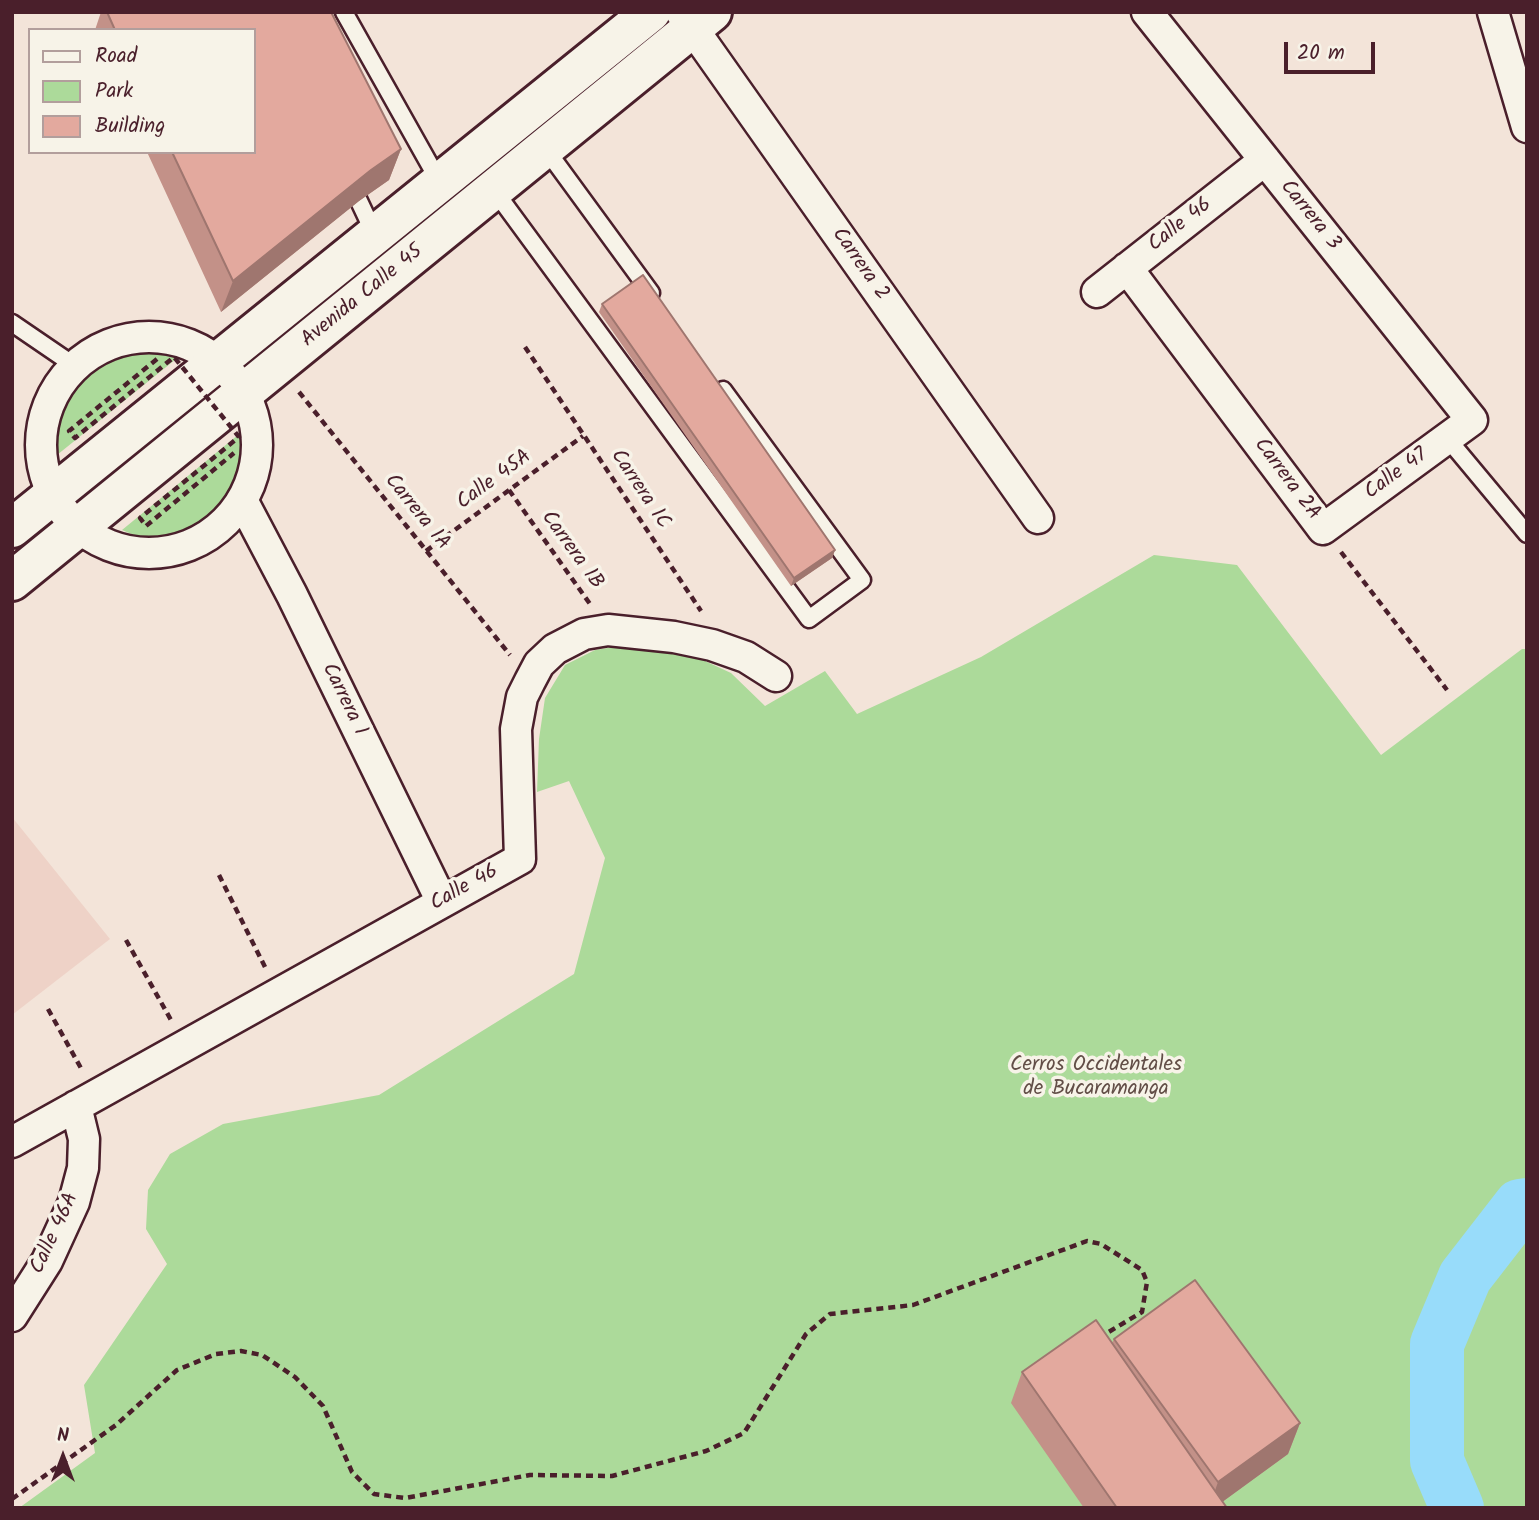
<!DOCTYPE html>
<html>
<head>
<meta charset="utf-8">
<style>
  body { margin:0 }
  #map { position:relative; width:1539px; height:1520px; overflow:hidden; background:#f3e4d9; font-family:Kalam,sans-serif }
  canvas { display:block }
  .frame { position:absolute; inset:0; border:14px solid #4a1f2b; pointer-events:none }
  .legend { position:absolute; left:28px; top:28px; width:228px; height:126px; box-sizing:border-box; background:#f7f3e8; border:2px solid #b29e9c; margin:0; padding:9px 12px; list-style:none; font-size:21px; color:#4a1f2b }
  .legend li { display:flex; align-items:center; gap:14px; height:35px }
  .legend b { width:35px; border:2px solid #b29e9c }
  .north { position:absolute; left:28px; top:1422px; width:70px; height:70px; -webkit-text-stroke:5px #f7f3e8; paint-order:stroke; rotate:0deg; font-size:19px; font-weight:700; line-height:28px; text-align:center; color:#4a1f2b }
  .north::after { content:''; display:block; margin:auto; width:24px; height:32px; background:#4a1f2b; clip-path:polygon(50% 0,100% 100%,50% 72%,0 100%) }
  .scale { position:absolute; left:1284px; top:42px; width:91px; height:32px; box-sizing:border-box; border:4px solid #4a1f2b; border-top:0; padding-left:9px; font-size:21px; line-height:24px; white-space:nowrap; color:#4a1f2b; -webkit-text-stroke:5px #f7f3e8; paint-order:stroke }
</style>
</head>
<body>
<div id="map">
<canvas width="1539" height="1520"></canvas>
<div class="frame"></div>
<ul class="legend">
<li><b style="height:9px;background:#f7f3e8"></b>Road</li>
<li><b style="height:19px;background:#acda9a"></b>Park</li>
<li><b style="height:19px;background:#e3a99e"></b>Building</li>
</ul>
<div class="north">N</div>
<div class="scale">20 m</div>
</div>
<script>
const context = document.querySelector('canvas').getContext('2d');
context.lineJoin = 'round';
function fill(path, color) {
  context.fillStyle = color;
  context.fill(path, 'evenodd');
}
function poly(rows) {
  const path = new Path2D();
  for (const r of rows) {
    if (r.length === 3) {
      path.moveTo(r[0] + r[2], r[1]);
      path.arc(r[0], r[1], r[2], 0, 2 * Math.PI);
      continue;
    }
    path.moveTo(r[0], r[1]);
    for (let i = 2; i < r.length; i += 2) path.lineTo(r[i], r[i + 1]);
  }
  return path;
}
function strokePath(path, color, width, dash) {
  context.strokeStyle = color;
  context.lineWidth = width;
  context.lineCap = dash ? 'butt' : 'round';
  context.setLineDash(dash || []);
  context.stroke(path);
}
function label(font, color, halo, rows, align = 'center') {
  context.font = font + ' Kalam,sans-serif';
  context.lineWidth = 7;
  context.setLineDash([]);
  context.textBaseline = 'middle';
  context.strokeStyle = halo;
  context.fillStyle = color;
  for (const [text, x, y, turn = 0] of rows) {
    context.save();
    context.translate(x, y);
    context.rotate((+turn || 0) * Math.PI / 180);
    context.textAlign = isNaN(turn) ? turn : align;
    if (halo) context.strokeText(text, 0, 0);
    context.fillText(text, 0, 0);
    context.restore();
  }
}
fill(poly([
  [12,817,110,939,12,1015]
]), '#eed2c7');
fill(poly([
  [140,346,160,348,181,355,57,455,59,423,70,393,86,369,109,354],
  [244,430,245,445,240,475,225,502,199,525,161,538,141,538,122,530],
  [1154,555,1237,565,1381,755,1522,649,1527,649,1527,1508,19,1508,95,1453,84,1385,167,1264,146,1229,148,1190,170,1154,223,1124,379,1095,574,974,605,858,569,781,537,792,539,739,545,698,565,665,595,650,633,644,692,655,731,673,765,706,825,671,857,714,981,657]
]), '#acda9a');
strokePath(poly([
  [1457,1508,1437,1461,1437,1344,1465,1277,1520,1206,1527,1205]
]), '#98dcfa', 54);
const lane = poly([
  [344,12,440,183],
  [545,148,651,293],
  [351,184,375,235],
  [494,190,809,619,862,580,723,390],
  [12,323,75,366],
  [1447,438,1527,534]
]);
const street = poly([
  [681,12,1038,518],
  [1493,12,1527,127],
  [1127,268,1323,529,1472,420,1147,12],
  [1097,292,1265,160],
  [149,445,108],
  [242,500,292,595,442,902],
  [12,1142,520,859,516,729,522,697,530,681,539,664,555,649,584,634,608,630,674,637,712,645,746,657,776,676],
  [12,1316,47,1261,74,1202,83,1168,84,1139,76,1106]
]);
const primary = poly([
  [12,528,651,12],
  [12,581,712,12]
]);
strokePath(lane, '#4a1f2b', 21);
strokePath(street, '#4a1f2b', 35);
strokePath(primary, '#4a1f2b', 44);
strokePath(poly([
  [525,347,701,611],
  [299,392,510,655],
  [509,490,590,604],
  [426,551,583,436],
  [1341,552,1447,690],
  [219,875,265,967],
  [126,940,171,1020],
  [48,1009,82,1070],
  [12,1499,116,1425,177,1370,216,1354,241,1351,262,1355,295,1377,323,1406,352,1472,374,1494,405,1498,530,1475,612,1476,706,1451,744,1433,806,1334,830,1314,913,1305,1087,1241,1101,1244,1142,1270,1147,1282,1142,1312,1102,1336]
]), '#4a1f2b', 4.5, [7, 5]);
strokePath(lane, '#f7f3e8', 16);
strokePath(street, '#f7f3e8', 30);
strokePath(primary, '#f7f3e8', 38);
strokePath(poly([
  [157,359,69,431,75,438,174,357,239,437,140,518,146,526,234,453]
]), '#4a1f2b', 4.5, [7, 5]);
fill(poly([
  [101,12,331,12,401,149,389,180,359,201,221,312,147,152,254,152,254,30,95,30],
  [602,304,835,550,832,558,791,586,599,312],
  [1114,1339,1300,1423,1288,1454,1222,1502,1227,1508,1084,1508,1011,1403,1022,1372,1112,1343]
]), '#c39188');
fill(poly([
  [401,149,389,180,359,201,221,312,233,281,371,170],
  [835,550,832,558,791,586,794,578],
  [1300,1423,1288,1454,1214,1508,1209,1508,1218,1482]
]), '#9f766f');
const building = poly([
  [107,12,331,12,401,149,371,170,233,281,172,152,254,152,254,30,115,30,107,12],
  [643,275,835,550,794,578,602,304,643,275],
  [1195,1280,1300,1423,1218,1482,1114,1339,1195,1280],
  [1096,1320,1227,1508,1117,1508,1022,1372,1096,1320]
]);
fill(building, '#e3a99e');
strokePath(building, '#9f766f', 2);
label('21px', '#4a1f2b', '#f7f3e8', [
  ["Carrera 3",1309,216,51],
  ["Calle 46",1181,226,-38],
  ["Carrera 2",859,265,55],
  ["Avenida Calle 45",363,297,-39],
  ["Calle 47",1397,475,-36],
  ["Carrera 2A",1286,480,53],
  ["Calle 45A",495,481,-36],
  ["Carrera 1C",639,490,56],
  ["Carrera 1A",416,513,51],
  ["Carrera 1B",571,551,54],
  ["Carrera 1",343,700,64],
  ["Calle 46",465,889,-29],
  ["Calle 46A",56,1234,-65]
]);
label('21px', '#624e47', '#f7f3e8', [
  ["Cerros Occidentales",1096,1066],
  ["de Bucaramanga",1096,1090]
]);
</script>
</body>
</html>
